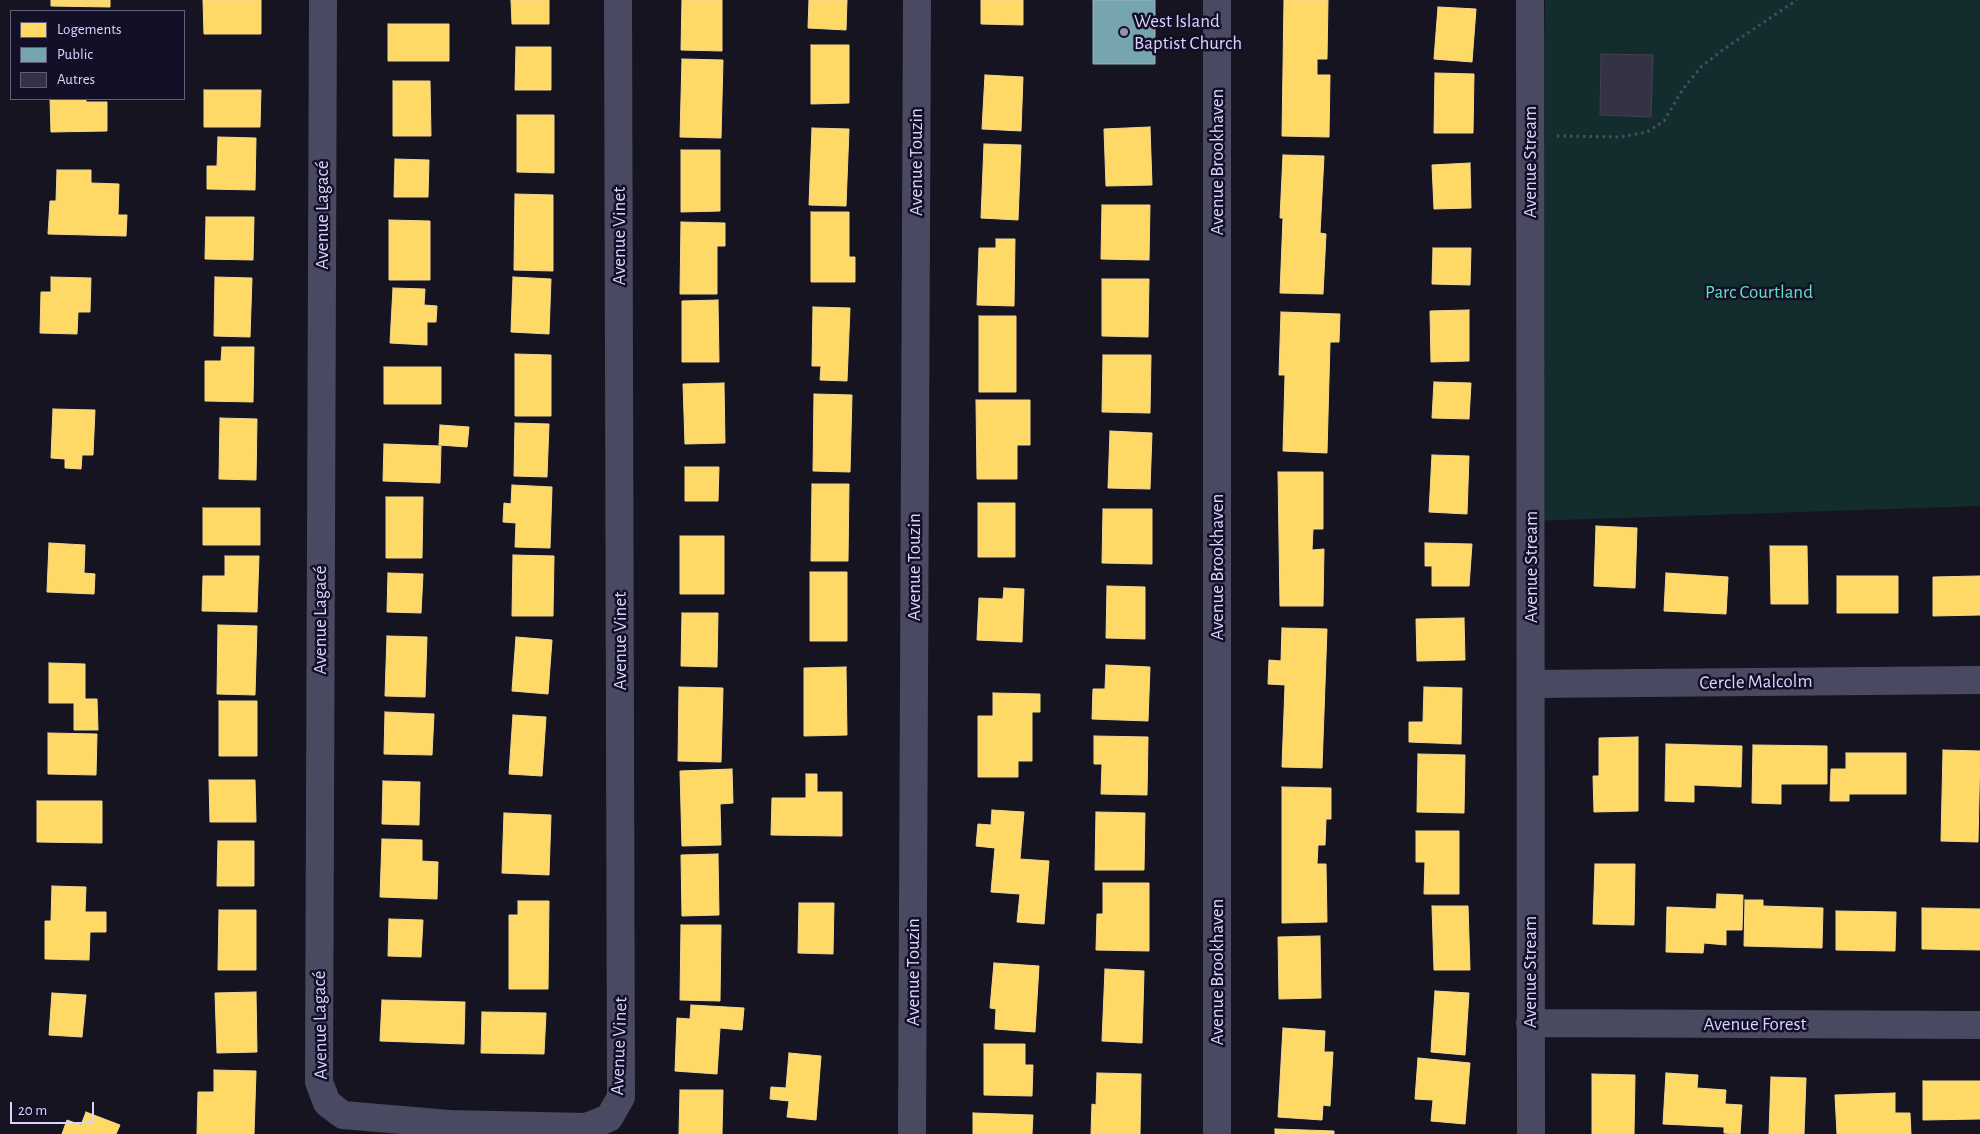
<!DOCTYPE html>
<html>
<head>
<meta charset="utf-8">
<style>
  body { margin:0 }
  #map { position:relative; width:1980px; height:1134px; overflow:hidden; background:#161421; font-family:"Alegreya Sans",sans-serif }
  canvas { display:block }
  .legend { position:absolute; left:10px; top:10px; width:175px; height:90px; box-sizing:border-box; background:#130f26; border:1px solid #625e7d; margin:0; padding:6px 9px; list-style:none; font-size:15px; color:#d9d4ff }
  .legend li { display:flex; align-items:center; gap:10px; height:25px }
  .legend b { width:25px; border:1px solid #625e7d }
  .scale { position:absolute; left:10px; top:1102px; width:84px; height:22px; box-sizing:border-box; border:2px solid #d9d4ff; border-top:0; padding-left:6px; font-size:15px; line-height:18px; white-space:nowrap; color:#d9d4ff; -webkit-text-stroke:4px #130f26; paint-order:stroke }
</style>
</head>
<body>
<div id="map">
<canvas width="1980" height="1134"></canvas>
<ul class="legend">
<li><b style="height:14px;background:#ffd966"></b>Logements</li>
<li><b style="height:14px;background:#76a5af"></b>Public</li>
<li><b style="height:14px;background:#343243"></b>Autres</li>
</ul>
<div class="scale">20 m</div>
</div>
<script>
const context = document.querySelector('canvas').getContext('2d');
context.lineJoin = 'round';
function fill(path, color) {
  context.fillStyle = color;
  context.fill(path, 'evenodd');
}
function poly(rows) {
  const path = new Path2D();
  for (const r of rows) {
    path.moveTo(r[0], r[1]);
    for (let i = 2; i < r.length; i += 2) path.lineTo(r[i], r[i + 1]);
  }
  return path;
}
function strokePath(path, color, width, dash) {
  context.strokeStyle = color;
  context.lineWidth = width;
  context.lineCap = dash ? 'butt' : 'round';
  context.setLineDash(dash || []);
  context.stroke(path);
}
function label(font, color, halo, rows, align = 'center') {
  context.font = font + ' "Alegreya Sans",sans-serif';
  context.lineWidth = 5;
  context.setLineDash([]);
  context.textBaseline = 'middle';
  context.strokeStyle = halo;
  context.fillStyle = color;
  for (const [text, x, y, turn = 0] of rows) {
    context.save();
    context.translate(x, y);
    context.rotate((+turn || 0) * Math.PI / 180);
    context.textAlign = isNaN(turn) ? turn : align;
    if (halo) context.strokeText(text, 0, 0);
    context.fillText(text, 0, 0);
    context.restore();
  }
}
fill(poly([
  [1545,0,1980,0,1980,506,1532,521]
]), '#132c2d');
const homes = poly([
  [51,0,110,0,110,7,51,6,51,0],
  [203,0,261,0,261,34,204,34,203,0],
  [511,0,549,0,549,24,512,24,511,0],
  [682,0,722,0,722,51,681,50,682,0],
  [809,0,847,0,846,30,808,28,809,0],
  [981,0,1023,0,1023,25,981,24,981,0],
  [1284,0,1328,0,1327,59,1317,59,1317,75,1330,75,1329,137,1282,136,1284,0],
  [1438,7,1476,9,1472,62,1434,59,1438,7],
  [388,24,449,24,449,61,388,61,388,24],
  [811,45,849,45,849,103,811,104,811,45],
  [516,47,551,47,551,90,515,90,516,47],
  [682,59,723,60,721,138,680,137,682,59],
  [1435,73,1474,74,1473,133,1434,133,1435,73],
  [985,75,1023,77,1021,131,982,129,985,75],
  [393,81,430,81,431,136,393,136,393,81],
  [204,90,261,90,260,127,204,127,204,90],
  [50,99,86,99,86,102,107,102,107,131,51,132,50,99],
  [517,115,554,115,554,173,517,172,517,115],
  [1150,127,1152,185,1106,186,1104,129,1150,127],
  [812,128,849,129,846,206,809,205,812,128],
  [218,137,256,138,255,190,207,189,207,166,217,166,218,137],
  [984,144,1021,145,1018,220,981,218,984,144],
  [681,150,720,150,720,211,681,212,681,150],
  [1283,155,1324,156,1320,233,1326,234,1323,294,1280,293,1283,218,1280,218,1283,155],
  [395,159,429,160,428,197,394,197,395,159],
  [1470,163,1471,208,1434,209,1432,165,1470,163],
  [57,170,91,170,91,183,119,184,118,215,127,215,126,236,48,234,50,201,56,201,57,170],
  [515,194,553,195,553,271,514,270,515,194],
  [1102,205,1150,205,1149,260,1101,259,1102,205],
  [811,212,849,212,849,257,855,257,855,282,811,282,811,212],
  [206,217,254,217,253,260,205,259,206,217],
  [389,220,430,221,430,280,389,280,389,220],
  [681,222,725,223,725,246,717,246,717,294,680,294,681,222],
  [996,239,1015,239,1014,306,977,305,979,248,996,248,996,239],
  [1433,248,1471,248,1470,285,1432,284,1433,248],
  [51,277,91,278,90,312,78,312,77,334,40,333,41,292,51,292,51,277],
  [215,277,252,278,250,337,214,336,215,277],
  [513,277,551,279,549,334,511,332,513,277],
  [1102,279,1149,279,1148,337,1102,336,1102,279],
  [393,288,425,289,424,305,437,306,436,322,427,322,427,345,390,343,393,288],
  [718,300,719,362,682,362,682,301,718,300],
  [813,307,850,308,847,381,820,380,821,366,812,366,813,307],
  [1469,310,1469,361,1431,362,1430,311,1469,310],
  [1281,312,1340,314,1339,342,1330,342,1327,453,1283,451,1285,375,1279,375,1281,312],
  [979,316,1016,316,1016,392,979,392,979,316],
  [222,347,254,347,253,402,205,401,205,361,221,361,222,347],
  [515,354,551,355,551,416,515,416,515,354],
  [1103,355,1151,355,1150,413,1102,412,1103,355],
  [384,367,441,367,441,404,384,404,384,367],
  [1434,382,1471,383,1469,419,1432,418,1434,382],
  [724,383,725,443,685,444,683,384,724,383],
  [814,394,852,395,850,472,813,471,814,394],
  [976,400,1030,400,1030,445,1017,445,1017,479,977,479,976,400],
  [53,409,95,410,93,455,82,455,81,469,65,468,65,459,51,458,53,409],
  [220,418,257,419,256,480,219,479,220,418],
  [515,423,549,424,547,477,514,476,515,423],
  [440,425,469,427,467,447,439,445,440,425],
  [1110,431,1152,433,1150,489,1108,488,1110,431],
  [384,444,441,446,440,483,383,481,384,444],
  [1432,455,1469,456,1467,514,1429,512,1432,455],
  [685,467,719,467,718,501,685,501,685,467],
  [1278,472,1323,472,1323,529,1313,529,1312,550,1324,549,1323,606,1280,606,1278,472],
  [812,484,849,484,848,561,811,561,812,484],
  [512,485,552,487,550,548,515,547,516,523,503,522,504,503,511,504,512,485],
  [386,497,423,497,422,558,386,558,386,497],
  [978,503,1015,503,1015,557,978,557,978,503],
  [203,508,260,508,260,545,203,545,203,508],
  [1103,509,1152,509,1152,564,1102,563,1103,509],
  [1596,526,1637,528,1635,588,1594,586,1596,526],
  [680,536,724,536,724,594,680,594,680,536],
  [49,543,85,545,84,573,95,574,94,594,47,592,49,543],
  [1425,543,1472,544,1469,586,1432,586,1432,566,1425,566,1425,543],
  [1770,546,1807,546,1808,604,1771,604,1770,546],
  [513,555,554,556,553,616,512,616,513,555],
  [225,556,259,556,257,612,202,611,203,576,225,576,225,556],
  [810,572,847,572,847,641,810,641,810,572],
  [388,573,423,574,421,613,387,612,388,573],
  [1666,573,1728,577,1726,614,1664,611,1666,573],
  [1837,576,1898,576,1898,613,1837,613,1837,576],
  [1980,576,1980,615,1933,616,1933,577,1980,576],
  [1107,586,1145,587,1145,639,1106,638,1107,586],
  [1004,588,1024,589,1022,642,977,640,979,598,1003,599,1004,588],
  [682,613,718,613,717,667,681,666,682,613],
  [1464,618,1465,660,1417,661,1416,619,1464,618],
  [218,625,257,626,255,695,217,694,218,625],
  [1282,628,1327,629,1322,768,1282,767,1285,685,1268,684,1269,660,1281,661,1282,628],
  [387,636,427,637,425,697,385,696,387,636],
  [516,637,552,640,548,694,512,691,516,637],
  [49,663,85,664,85,699,97,699,98,730,74,730,74,703,49,703,49,663],
  [1106,665,1150,667,1148,721,1092,719,1093,689,1105,689,1106,665],
  [846,667,847,735,804,736,804,668,846,667],
  [679,687,723,688,721,762,678,761,679,687],
  [1424,687,1462,688,1461,744,1409,742,1409,722,1423,722,1424,687],
  [993,693,1040,694,1040,712,1032,712,1032,761,1018,761,1018,777,978,777,978,716,993,716,993,693],
  [219,701,257,701,257,756,219,756,219,701],
  [385,712,434,714,432,755,384,754,385,712],
  [513,715,546,717,542,776,509,774,513,715],
  [48,733,97,734,96,775,48,774,48,733],
  [1094,736,1148,737,1147,795,1101,794,1102,764,1094,764,1094,736],
  [1638,737,1638,811,1594,812,1593,776,1599,776,1599,738,1638,737],
  [1666,744,1742,746,1741,787,1694,785,1694,802,1665,801,1666,744],
  [1753,745,1827,746,1827,784,1781,784,1781,804,1752,803,1753,745],
  [1943,750,1980,751,1978,842,1941,841,1943,750],
  [1846,753,1906,753,1906,794,1849,794,1849,801,1830,801,1831,769,1846,769,1846,753],
  [1418,754,1465,755,1464,813,1417,812,1418,754],
  [732,769,733,803,720,804,721,845,682,846,680,771,732,769],
  [806,774,817,774,817,792,842,792,842,836,771,835,772,798,806,798,806,774],
  [209,780,255,780,256,822,210,822,209,780],
  [383,781,420,782,419,825,382,824,383,781],
  [1282,787,1331,788,1331,819,1326,819,1325,845,1318,845,1317,864,1326,864,1327,922,1282,923,1282,787],
  [37,801,102,801,102,843,37,842,37,801],
  [992,810,1024,812,1020,859,1049,861,1044,924,1017,922,1020,894,991,892,995,848,976,846,978,824,991,825,992,810],
  [1096,812,1145,813,1144,870,1095,870,1096,812],
  [504,813,551,815,549,875,502,873,504,813],
  [1416,831,1459,831,1459,894,1424,894,1425,862,1416,862,1416,831],
  [382,839,422,840,422,861,438,862,437,899,380,897,382,839],
  [218,841,254,841,254,886,217,886,218,841],
  [718,854,719,915,682,916,681,855,718,854],
  [1595,864,1635,864,1634,925,1593,924,1595,864],
  [1103,883,1149,883,1149,951,1096,950,1097,914,1103,914,1103,883],
  [52,886,86,887,85,912,106,912,106,932,90,932,89,960,45,959,45,921,51,921,52,886],
  [1717,894,1743,895,1742,930,1726,930,1726,945,1704,943,1703,953,1666,952,1667,907,1716,909,1717,894],
  [1745,900,1763,900,1763,906,1823,908,1822,948,1744,946,1745,900],
  [518,901,549,901,548,989,509,989,509,915,518,915,518,901],
  [799,903,834,903,833,954,798,953,799,903],
  [1432,906,1468,906,1470,970,1434,970,1432,906],
  [1922,908,1980,909,1980,950,1922,949,1922,908],
  [219,910,256,910,256,970,218,970,219,910],
  [1836,911,1896,912,1895,951,1836,950,1836,911],
  [389,919,423,920,421,957,388,956,389,919],
  [681,925,721,925,720,1001,680,1000,681,925],
  [1320,936,1321,998,1279,999,1278,937,1320,936],
  [994,963,1039,966,1035,1032,995,1029,996,1009,990,1008,994,963],
  [1105,969,1144,971,1142,1043,1102,1041,1105,969],
  [1435,991,1469,993,1465,1055,1431,1052,1435,991],
  [256,992,257,1052,217,1053,215,993,256,992],
  [52,993,86,995,82,1037,49,1035,52,993],
  [382,1000,465,1002,464,1044,380,1041,382,1000],
  [691,1005,744,1008,742,1030,720,1028,717,1074,675,1071,677,1018,690,1019,691,1005],
  [482,1012,546,1013,544,1054,481,1053,482,1012],
  [1283,1028,1325,1031,1324,1052,1333,1052,1330,1106,1323,1105,1322,1120,1278,1117,1283,1028],
  [984,1044,1025,1044,1025,1065,1033,1065,1032,1096,984,1095,984,1044],
  [789,1053,821,1056,816,1120,787,1117,789,1101,770,1099,771,1087,786,1088,789,1053],
  [1418,1058,1470,1063,1465,1124,1431,1121,1433,1100,1415,1099,1418,1058],
  [214,1070,256,1071,254,1134,197,1134,198,1092,214,1092,214,1070],
  [1097,1073,1141,1074,1140,1134,1091,1134,1092,1104,1096,1105,1097,1073],
  [1666,1073,1698,1075,1697,1088,1726,1090,1725,1104,1742,1105,1740,1134,1724,1133,1724,1127,1663,1124,1666,1073],
  [1592,1074,1635,1075,1634,1134,1592,1134,1592,1074],
  [1771,1077,1806,1078,1804,1134,1769,1134,1771,1077],
  [1923,1081,1980,1081,1980,1119,1923,1120,1923,1081],
  [680,1090,723,1090,722,1134,679,1134,680,1090],
  [1895,1093,1895,1113,1910,1113,1911,1134,1837,1134,1835,1095,1895,1093],
  [86,1112,120,1125,116,1134,62,1134,67,1120,81,1125,86,1112],
  [973,1113,1033,1115,1032,1134,973,1134,973,1113],
  [1275,1129,1334,1131,1334,1134,1275,1134,1275,1129]
]);
fill(homes, '#ffd966');
strokePath(homes, '#f4d894', 1);
const public = poly([
  [1093,0,1155,0,1155,64,1093,64,1093,0]
]);
fill(public, '#76a5af');
strokePath(public, '#94b3c7', 1);
const building = poly([
  [1601,54,1653,55,1651,117,1600,115,1601,54]
]);
fill(building, '#343243');
strokePath(building, '#433f54', 1);
strokePath(poly([
  [1557,136,1621,137,1647,132,1664,121,1683,89,1701,67,1724,49,1797,0]
]), '#44505f', 3, [2.5, 4]);
strokePath(poly([
  [323,0,319,1082,327,1103,343,1115,449,1124,450,1134],
  [1217,0,1217,1134],
  [1530,0,1531,1134],
  [1531,684,1980,680],
  [1530,1023,1980,1025],
  [449,1124,586,1127,609,1118,621,1097,618,0],
  [912,1134,917,0]
]), '#4a4962', 28);
for (const [x, y, r, color] of [
  [1124,32,5,"#9591b1"]
]) {
  const dot = new Path2D();
  dot.arc(x, y, r, 0, 2 * Math.PI);
  context.fillStyle = color;
  context.fill(dot);
  strokePath(dot, '#130f26', 2);
}
label('19px', '#d9d4ff', '#130f26', [
  ["West Island",1134,21],
  ["Baptist Church",1134,43]
], 'left');
label('19px', '#d9d4ff', '#130f26', [
  ["Avenue Touzin",916,162,-90],
  ["Avenue Brookhaven",1217,162,-90],
  ["Avenue Stream",1530,162,-90],
  ["Avenue Lagacé",322,215,-90],
  ["Avenue Vinet",619,236,-90],
  ["Avenue Touzin",914,567,-90],
  ["Avenue Brookhaven",1217,567,-90],
  ["Avenue Stream",1531,567,-90],
  ["Avenue Lagacé",320,620,-90],
  ["Avenue Vinet",620,641,-90],
  ["Cercle Malcolm",1756,682,-1],
  ["Avenue Touzin",913,972,-90],
  ["Avenue Brookhaven",1217,972,-90],
  ["Avenue Stream",1530,972,-90],
  ["Avenue Forest",1755,1024],
  ["Avenue Lagacé",320,1025,-91],
  ["Avenue Vinet",619,1046,-88]
]);
label('19px', '#5fe0c0', '#130f26', [
  ["Parc Courtland",1759,292]
]);
</script>
</body>
</html>
